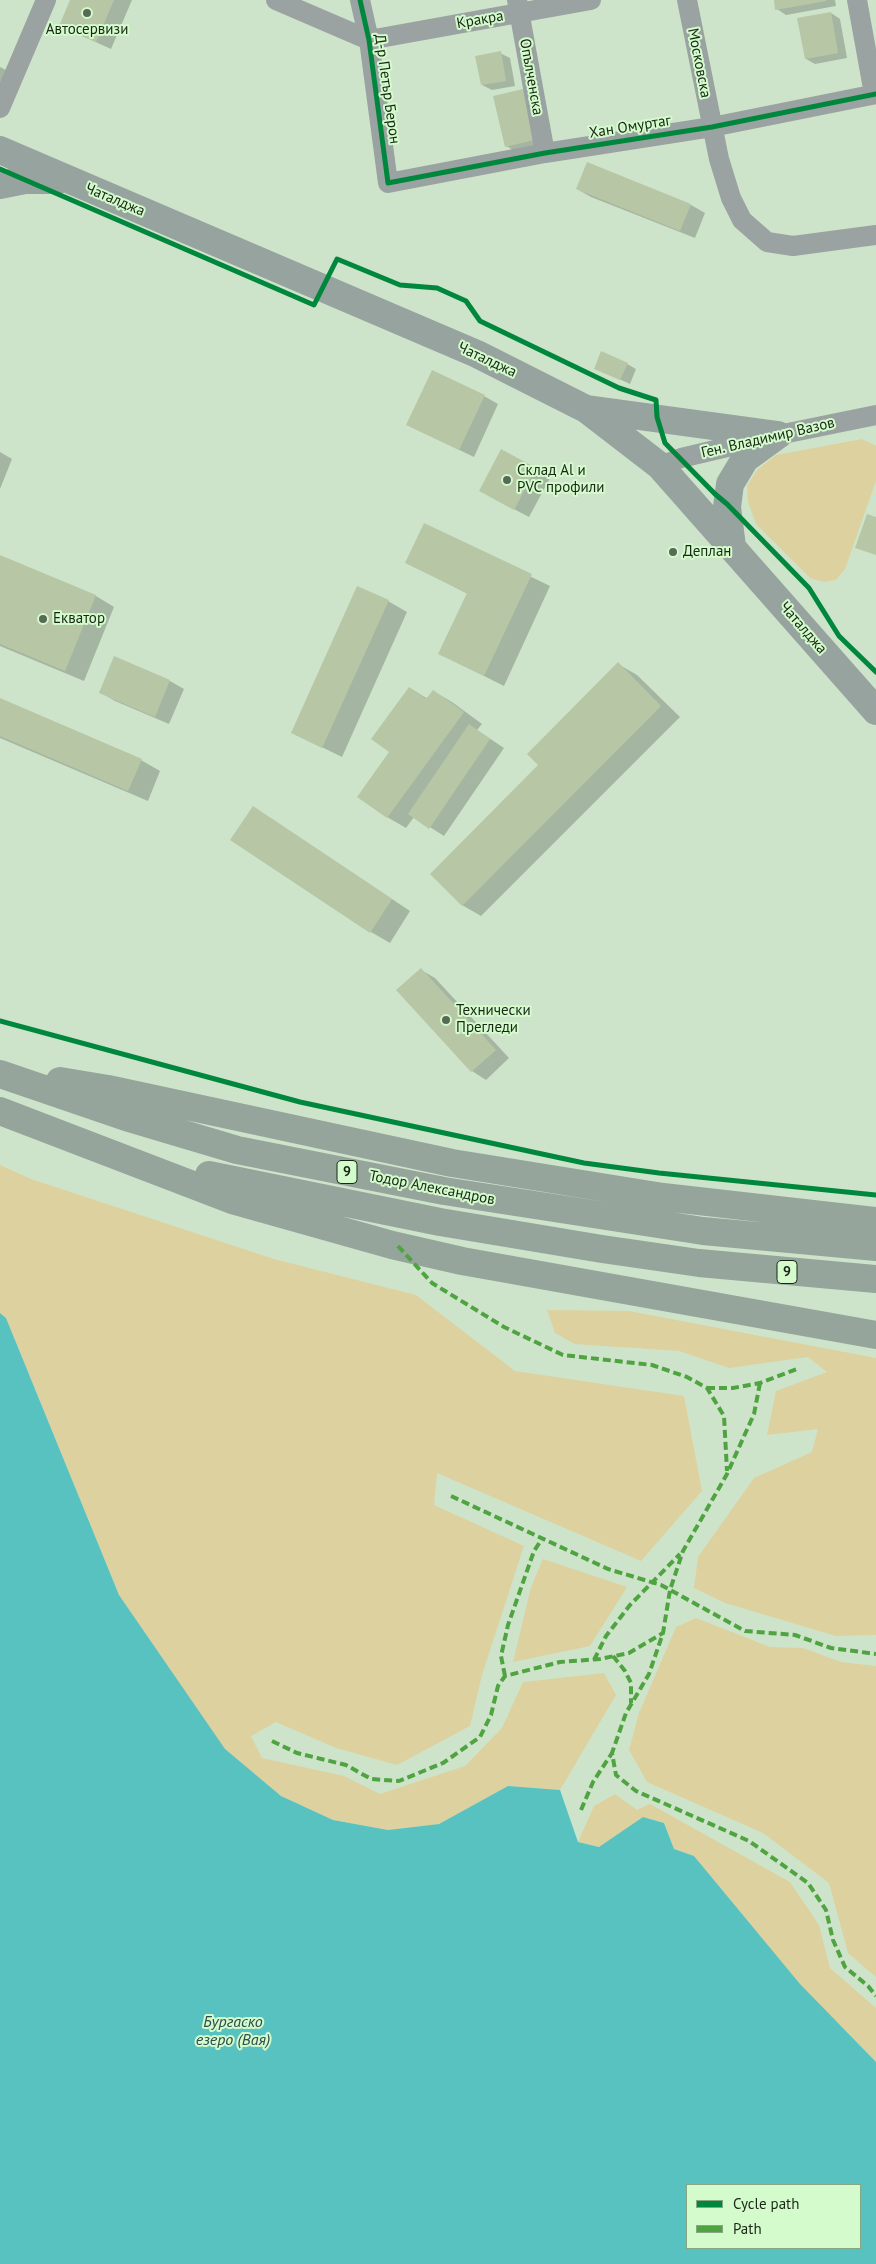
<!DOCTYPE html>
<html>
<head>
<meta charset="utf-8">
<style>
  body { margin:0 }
  #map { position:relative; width:876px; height:2264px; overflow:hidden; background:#cee4ca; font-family:"PT Sans",sans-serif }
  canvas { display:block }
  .legend { position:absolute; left:686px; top:2184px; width:175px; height:65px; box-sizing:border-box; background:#d3fbcc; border:1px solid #89a683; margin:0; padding:6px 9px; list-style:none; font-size:15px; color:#192716 }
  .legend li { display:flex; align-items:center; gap:10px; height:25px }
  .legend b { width:25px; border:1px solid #89a683 }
</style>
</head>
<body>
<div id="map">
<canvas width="876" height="2264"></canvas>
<ul class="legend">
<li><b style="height:6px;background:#00873e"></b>Cycle path</li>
<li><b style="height:6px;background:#4fa340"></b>Path</li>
</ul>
</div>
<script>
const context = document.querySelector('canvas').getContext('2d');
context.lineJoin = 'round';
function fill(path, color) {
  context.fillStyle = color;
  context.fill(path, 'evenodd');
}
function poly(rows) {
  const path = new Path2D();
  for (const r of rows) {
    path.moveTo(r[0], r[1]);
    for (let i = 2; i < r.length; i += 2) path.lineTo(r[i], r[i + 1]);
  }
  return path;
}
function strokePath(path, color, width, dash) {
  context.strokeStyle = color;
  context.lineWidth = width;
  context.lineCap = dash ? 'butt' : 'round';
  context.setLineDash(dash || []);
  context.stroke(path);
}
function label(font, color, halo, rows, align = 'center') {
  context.font = font + ' "PT Sans",sans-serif';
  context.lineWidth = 4;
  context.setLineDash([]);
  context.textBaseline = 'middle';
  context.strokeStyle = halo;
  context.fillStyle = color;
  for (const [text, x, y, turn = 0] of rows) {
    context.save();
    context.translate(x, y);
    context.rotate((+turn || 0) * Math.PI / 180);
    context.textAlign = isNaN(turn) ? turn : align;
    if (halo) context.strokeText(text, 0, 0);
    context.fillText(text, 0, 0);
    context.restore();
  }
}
fill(poly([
  [862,439,876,446,876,481,845,569,836,580,823,582,810,578,756,524,748,502,747,486,757,470,776,455],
  [0,1165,31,1179,274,1259,416,1295,515,1371,684,1396,702,1491,641,1561,437,1473,434,1505,524,1546,482,1675,470,1726,397,1765,336,1748,276,1722,251,1736,262,1758,344,1776,380,1794,465,1766,502,1728,523,1682,604,1673,616,1695,560,1790,508,1786,439,1824,388,1830,333,1820,281,1796,225,1750,119,1595,6,1318,0,1313],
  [547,1310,629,1311,876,1358,876,1635,836,1636,725,1603,694,1588,698,1557,754,1478,812,1452,818,1429,767,1435,776,1391,827,1372,808,1357,729,1368,679,1351,575,1344,555,1333],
  [543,1559,627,1587,590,1646,513,1662,531,1587],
  [696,1618,770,1647,803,1648,841,1662,876,1666,876,1977,848,1953,829,1883,763,1833,647,1782,629,1750,639,1713,676,1627],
  [615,1794,637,1810,650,1804,790,1882,819,1925,830,1968,876,2008,876,2062,800,1985,694,1856,674,1849,664,1823,643,1817,600,1847,578,1842,594,1806]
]), '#ddd19f');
fill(poly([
  [0,1313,6,1318,119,1595,225,1749,281,1796,333,1820,388,1830,439,1824,508,1786,560,1790,578,1842,599,1847,643,1817,664,1823,674,1849,694,1856,800,1984,876,2062,876,2264,0,2264],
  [687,2185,860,2185,860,2248,687,2248]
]), '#58c2c0');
fill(poly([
  [71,0,132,0,111,49,60,26],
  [775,0,835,0,836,6,786,15,777,9],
  [831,13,840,19,847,58,815,64,806,59],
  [500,53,510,58,515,86,492,90,482,85],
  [0,67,8,71,0,89],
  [523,91,532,96,543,145,515,151,506,146],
  [577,189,691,205,705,213,695,238,591,197],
  [627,364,636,369,630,384,595,368],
  [484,396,498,404,474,457,422,432],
  [501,451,550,478,529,517,495,499],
  [0,452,12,459,0,489],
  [425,525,550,586,504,686,440,654,468,594,407,563],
  [0,557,96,596,114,607,84,681,0,646],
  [388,601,407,612,342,757,293,733],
  [618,664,637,675,680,717,481,916,462,905,540,765],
  [170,681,184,689,169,724,115,701,100,692],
  [410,688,428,699,433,691,452,702,482,724,477,730,504,748,444,836,414,817,406,828,387,817,391,752],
  [0,700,141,760,160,771,148,801,0,738],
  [272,819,410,911,390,943,371,932],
  [421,970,435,978,509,1058,486,1080,472,1071,398,991]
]), '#0003');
fill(poly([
  [70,0,114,0,96,42,59,26],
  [774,0,826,0,826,1,775,10],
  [831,12,838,53,805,59,797,18],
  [501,51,506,81,481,85,475,56],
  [523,89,534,140,505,147,493,96],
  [587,162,691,204,680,231,576,189],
  [601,351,628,363,620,380,594,369],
  [432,370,485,395,459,450,406,425],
  [501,449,536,468,514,510,479,491],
  [867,514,876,517,876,555,855,548],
  [424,523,532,574,484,676,438,654,467,593,405,563],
  [0,555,96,595,65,671,0,644],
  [357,586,389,600,322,748,291,733],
  [114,656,170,680,155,717,99,693],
  [618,662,661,706,462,906,430,874,538,765,527,754],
  [409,687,426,699,433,690,464,712,387,818,357,797,389,752,371,739],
  [0,698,142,759,128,791,0,736],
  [469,724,490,739,429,829,408,814],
  [253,806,392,899,370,933,230,840],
  [421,968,496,1050,471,1072,396,990]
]), '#b7c6a5');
strokePath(poly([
  [276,0,369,40,591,0],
  [360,0,369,40,388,183,545,153,712,127,876,94],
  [517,0,545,153],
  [687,0,719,159,731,198,742,220,767,242,793,246,876,235],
  [857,0,874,94],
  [0,108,46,0],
  [660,466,681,458,778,435,876,415]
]), '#9aa3a1', 20);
strokePath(poly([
  [0,150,477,354,586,409,660,466,876,711],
  [0,185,25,180,58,180],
  [587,409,778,435],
  [732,547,727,507,730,484,745,459,778,435]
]), '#97a39e', 28);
strokePath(poly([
  [0,1074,126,1117,237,1150,444,1191,703,1231,876,1247],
  [60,1081,108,1089,452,1163,663,1197,876,1221],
  [0,1111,232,1200,392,1245,462,1261,876,1335],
  [209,1175,440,1222,602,1249,699,1263,876,1279]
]), '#96a59c', 28);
strokePath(poly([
  [398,1246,432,1283,504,1327,563,1355,652,1365,687,1377,707,1388,724,1416,727,1471],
  [760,1383,754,1414,727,1474,683,1551,670,1590,663,1633,649,1674,626,1713,612,1753,616,1775,636,1791,749,1841,808,1883,826,1910,833,1940,845,1967,868,1986,876,1996],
  [707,1388,733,1388,760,1383,797,1369],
  [451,1496,608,1569,661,1585,745,1631,795,1635,831,1648,876,1654],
  [613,1656,625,1671,631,1683,631,1703],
  [594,1660,606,1636,630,1605,680,1554],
  [505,1676,501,1656,508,1625,534,1551,542,1539],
  [272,1741,297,1753,346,1765,371,1779,399,1781,443,1763,480,1737,491,1715,498,1686,505,1676,560,1662,600,1659,629,1653,663,1633],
  [581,1810,593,1782,612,1753]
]), '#4fa340', 4, [8, 4]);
strokePath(poly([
  [360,0,369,40,388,183,545,153,712,127,876,94],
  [0,169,314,305,337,259,400,285,437,288,466,301,480,321,619,388,656,400,657,417,665,443,715,494,727,504,809,588,839,636,876,672],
  [0,1021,300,1102,584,1163,659,1173,876,1195]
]), '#00873e', 5);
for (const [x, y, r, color] of [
  [87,13,5,"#586955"],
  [507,480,5,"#586955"],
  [673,552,5,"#586955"],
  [43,619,5,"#586955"],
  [446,1020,5,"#586955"]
]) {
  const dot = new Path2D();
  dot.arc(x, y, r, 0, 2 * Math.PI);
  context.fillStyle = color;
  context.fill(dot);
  strokePath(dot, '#d3fbcc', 2);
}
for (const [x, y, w] of [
  [347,1172,20],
  [787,1272,20]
]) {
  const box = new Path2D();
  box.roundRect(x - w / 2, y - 11.5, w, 23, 4);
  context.fillStyle = '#d3fbcc';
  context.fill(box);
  strokePath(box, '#192716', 1);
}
label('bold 14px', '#192716', null, [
  ["9",347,1172],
  ["9",787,1272]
]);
label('15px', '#192716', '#d3fbcc', [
  ["Кракра",480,20,-10],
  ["Московска",699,63,79],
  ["Опълченска",531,77,80],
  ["Д-р Петър Берон",387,89,82],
  ["Хан Омуртаг",630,127,-9],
  ["Чаталджа",115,200,23],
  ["Чаталджа",487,360,25],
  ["Ген. Владимир Вазов",768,438,-13],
  ["Чаталджа",803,628,49],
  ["Тодор Александров",432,1188,11]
]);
label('15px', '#192716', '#d3fbcc', [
  ["Автосервизи",87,30,"center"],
  ["Склад Al и",517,471],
  ["PVC профили",517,488],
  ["Деплан",683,552],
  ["Екватор",53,619],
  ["Технически",456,1011],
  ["Прегледи",456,1028]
], 'left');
label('italic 16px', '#2e4a4c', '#d3fbcc', [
  ["Бургаско",233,2022],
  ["езеро (Вая)",233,2040]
]);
</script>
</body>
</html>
